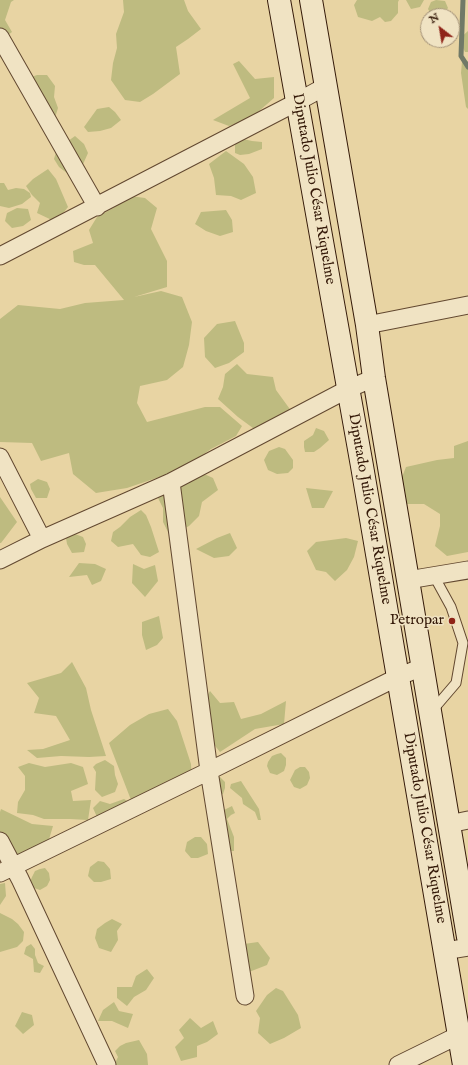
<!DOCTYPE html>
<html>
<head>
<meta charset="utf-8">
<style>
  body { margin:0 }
  #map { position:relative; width:468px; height:1065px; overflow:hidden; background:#e8d4a3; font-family:"IM FELL English",serif }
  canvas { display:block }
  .north { position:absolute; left:420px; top:8px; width:40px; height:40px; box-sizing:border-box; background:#f0e3c3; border:1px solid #a59379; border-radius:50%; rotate:329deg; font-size:11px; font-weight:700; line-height:16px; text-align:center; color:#351a09 }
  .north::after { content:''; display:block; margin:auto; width:14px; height:18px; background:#8f2418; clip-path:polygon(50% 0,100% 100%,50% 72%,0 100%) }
</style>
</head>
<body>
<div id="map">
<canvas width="468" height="1065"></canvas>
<div class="north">N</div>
</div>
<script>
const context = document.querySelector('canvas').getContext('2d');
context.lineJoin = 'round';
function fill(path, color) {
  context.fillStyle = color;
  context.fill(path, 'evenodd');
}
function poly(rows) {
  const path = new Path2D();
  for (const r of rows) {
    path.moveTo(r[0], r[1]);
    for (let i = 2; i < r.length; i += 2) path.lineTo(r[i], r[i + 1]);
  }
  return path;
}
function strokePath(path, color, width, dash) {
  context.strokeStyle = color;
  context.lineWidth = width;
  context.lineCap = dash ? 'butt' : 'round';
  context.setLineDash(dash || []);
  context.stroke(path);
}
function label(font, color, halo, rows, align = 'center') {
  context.font = font + ' "IM FELL English",serif';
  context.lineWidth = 3;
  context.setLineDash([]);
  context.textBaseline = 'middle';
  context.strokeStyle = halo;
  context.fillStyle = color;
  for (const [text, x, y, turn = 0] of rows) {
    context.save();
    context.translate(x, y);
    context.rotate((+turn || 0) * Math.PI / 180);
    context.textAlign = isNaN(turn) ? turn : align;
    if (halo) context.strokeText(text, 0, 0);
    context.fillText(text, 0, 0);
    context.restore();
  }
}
fill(poly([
  [0,0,14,0,11,2,5,20,12,32,4,38,0,38],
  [123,0,184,0,188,11,201,29,188,39,176,47,180,74,153,94,140,102,125,100,111,80,113,63,117,48,116,34,124,12],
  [357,0,399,0,398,2,398,13,391,21,385,22,380,17,372,21,358,17,354,5],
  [406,0,424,0,420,7,411,9],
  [436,0,445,1,448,8,442,16,432,16,428,9,431,2],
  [468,31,468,52,465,52,459,39],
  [239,61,255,79,274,77,274,98,251,118,229,126,213,120,250,98,233,64],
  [468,61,468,109,466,107,461,73,462,62],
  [37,75,47,75,55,86,54,97,58,108,54,121,23,80],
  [109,107,115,112,121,120,111,128,100,131,88,132,84,127,97,109],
  [75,136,84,144,88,153,76,180,59,167,54,159,56,152,64,144],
  [243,139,252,141,262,142,262,149,249,154,240,155,235,153,235,142],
  [226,151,244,164,253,177,256,193,241,200,231,196,216,195,214,178,209,164],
  [48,169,56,179,68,207,56,222,37,213,40,203,32,195,26,186,33,179],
  [0,183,4,183,8,190,16,188,24,189,30,193,31,197,22,204,9,208,0,206],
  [130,196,145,198,157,208,151,229,167,261,167,287,134,297,161,291,182,297,192,322,189,345,183,367,167,380,140,386,137,403,147,422,205,407,220,407,242,426,236,436,211,449,183,469,127,488,96,493,73,474,69,453,41,461,32,443,0,442,0,319,18,305,60,309,85,303,124,300,95,265,84,265,74,262,73,251,93,243,89,230,97,217,115,207],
  [17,208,28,209,31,220,23,226,12,228,5,221,7,213],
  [226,210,232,220,233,232,220,236,206,231,195,224,201,212],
  [235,321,244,343,244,352,229,363,215,368,205,357,204,338,217,324],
  [237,364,247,374,273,377,276,390,292,412,257,431,238,417,218,399,223,387,225,374],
  [316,428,324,431,329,440,320,448,314,452,305,452,304,447,304,441,313,435],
  [468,441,468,552,447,556,435,546,440,526,440,514,424,504,406,504,398,487,406,467,437,460,454,458,454,446],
  [279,447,285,449,293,460,293,468,288,473,277,474,268,470,264,460,269,451],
  [202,473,213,478,218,490,202,502,199,516,189,526,170,536,163,522,163,508,157,496],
  [38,479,47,482,50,489,47,498,36,498,31,489,30,484],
  [306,488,333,491,324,508,312,508],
  [0,497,17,522,1,543,0,543],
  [141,510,146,515,151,527,159,552,150,557,141,555,133,544,118,547,111,541,113,532,120,527,130,517],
  [230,533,237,548,229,556,214,558,196,549,217,538],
  [75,534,83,537,86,544,84,552,72,553,67,544,66,538],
  [346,538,358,541,354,557,347,570,335,581,326,572,316,570,307,551,316,542],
  [79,563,95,564,106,569,101,581,92,585,87,575,69,577],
  [133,564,144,569,155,565,158,581,145,597,132,583],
  [159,616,163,638,157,645,146,650,142,635,142,622],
  [72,662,86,688,91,710,106,756,89,757,61,756,37,758,27,750,43,749,70,740,56,716,34,713,39,698,27,683,61,673],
  [210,691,220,703,234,702,241,719,261,714,286,701,284,724,255,729,220,752,204,732,202,705],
  [168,709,177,721,191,764,192,781,177,796,145,807,131,800,109,743,130,725,149,714],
  [281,753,286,758,286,765,284,771,277,775,270,773,267,766,268,762,272,756,277,754],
  [105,760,114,766,115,775,118,784,115,792,102,797,95,790,96,772,93,767,96,764],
  [29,763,45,767,71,763,83,767,88,784,71,791,73,801,91,800,88,820,70,819,44,819,33,815,17,813,18,802,25,790,25,776,18,767],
  [300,767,305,767,309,772,310,778,307,785,300,789,294,787,290,780,295,770],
  [216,777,220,777,225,782,225,788,223,794,216,798],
  [241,781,259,809,261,820,258,820,255,812,243,804,242,798,230,788,231,784],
  [124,799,131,803,97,817,93,808,100,801,110,804],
  [232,806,235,813,231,815,227,819,234,837,234,851,224,851,222,811],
  [1,809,32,824,53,826,44,856,29,867,0,851,0,812],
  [195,837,201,837,207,844,208,854,198,858,191,858,185,851,187,842],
  [98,861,104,862,110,869,111,879,101,882,94,882,88,876,90,867],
  [45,868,49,873,50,880,47,886,40,890,34,888,30,882,32,877,35,871,40,869],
  [5,883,6,896,0,905,0,884],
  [0,913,12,919,18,924,24,932,23,941,17,947,0,952],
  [112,919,122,924,117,931,118,940,111,952,99,948,95,938,97,929,105,923],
  [258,942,270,958,267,965,249,972,244,944],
  [31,944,35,949,35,955,38,963,44,966,40,973,34,972,33,959,24,954,26,947],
  [147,969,154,978,146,990,134,997,127,1006,117,998,117,987,132,987,136,976],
  [276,988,283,991,298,1015,301,1028,284,1038,270,1044,258,1033,260,1018,256,1011,267,995],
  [114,1002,119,1011,133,1014,128,1028,112,1021,98,1021,103,1010],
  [22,1012,32,1015,34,1025,23,1034,15,1026],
  [190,1018,201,1028,213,1021,218,1034,207,1042,197,1046,197,1057,181,1061,175,1047,184,1038,179,1030],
  [139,1040,147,1054,148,1065,114,1065,118,1057,115,1051,120,1046,126,1043]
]), '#bebb80');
strokePath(poly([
  [463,0,461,56,468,67]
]), '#707967', 5);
const lane = poly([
  [432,711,456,683,463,643,451,607,434,576]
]);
const street = poly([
  [0,37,97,207],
  [0,256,297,102,326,86],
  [367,325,468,305],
  [0,457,42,539],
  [171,482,209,771,245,996],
  [0,560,42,539,171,482,348,389,374,378],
  [408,580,468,570],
  [449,824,468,820],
  [0,841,20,879,107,1065],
  [0,873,209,771,398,677,422,667],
  [445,951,468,947],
  [398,1065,459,1035]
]);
const secondary = poly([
  [279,0,362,466,464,1065],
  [311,0,367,325,374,378,468,937]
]);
strokePath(lane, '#624830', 11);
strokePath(street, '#624830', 19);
strokePath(secondary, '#351a09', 24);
strokePath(lane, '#f0e3c3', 9);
strokePath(street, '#f0e3c3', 17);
strokePath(secondary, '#f0e3c3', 22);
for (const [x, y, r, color] of [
  [452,621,4,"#8f2418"]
]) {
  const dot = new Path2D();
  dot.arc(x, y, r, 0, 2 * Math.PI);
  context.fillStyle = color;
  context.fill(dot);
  strokePath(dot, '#f0e3c3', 1.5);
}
label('15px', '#351a09', '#f0e3c3', [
  ["Diputado Julio César Riquelme",313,189,80],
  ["Diputado Julio César Riquelme",369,509,80],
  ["Diputado Julio César Riquelme",424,828,80]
]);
label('15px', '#351a09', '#f0e3c3', [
  ["Petropar",444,621]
], 'right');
</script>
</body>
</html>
